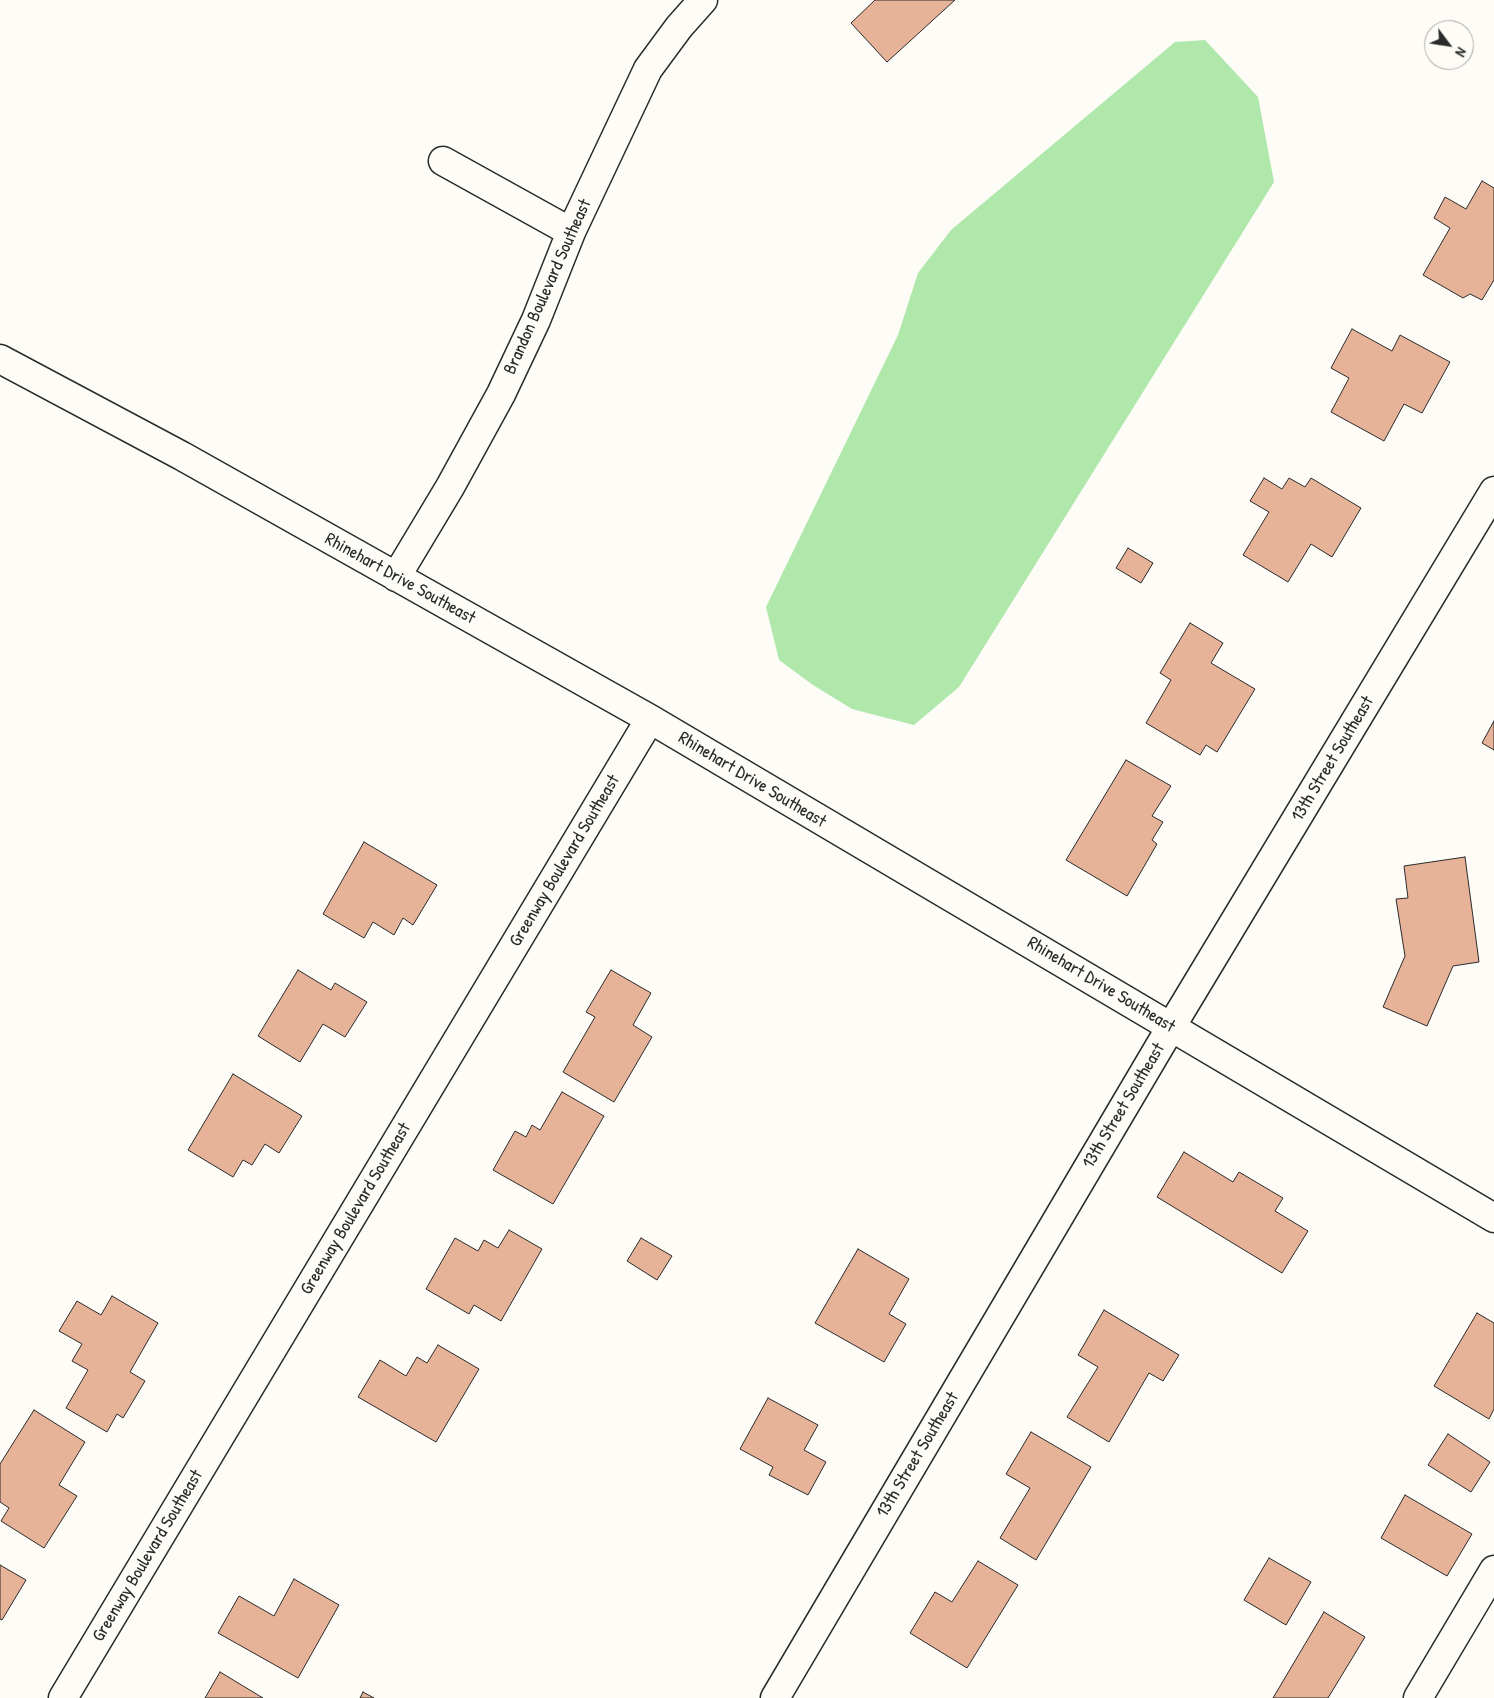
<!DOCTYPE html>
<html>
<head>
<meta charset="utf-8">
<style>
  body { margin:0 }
  #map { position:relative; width:1494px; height:1698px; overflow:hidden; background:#fdfcf7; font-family:"Patrick Hand",sans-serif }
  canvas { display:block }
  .north { position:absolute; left:1424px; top:20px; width:50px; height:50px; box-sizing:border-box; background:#fdfcf7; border:1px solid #a9a8a5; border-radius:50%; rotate:121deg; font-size:14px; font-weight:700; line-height:20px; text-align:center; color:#2b2b2b }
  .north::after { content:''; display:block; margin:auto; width:18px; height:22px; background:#2b2b2b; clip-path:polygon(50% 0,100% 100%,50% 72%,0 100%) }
</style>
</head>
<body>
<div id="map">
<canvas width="1494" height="1698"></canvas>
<div class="north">N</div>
</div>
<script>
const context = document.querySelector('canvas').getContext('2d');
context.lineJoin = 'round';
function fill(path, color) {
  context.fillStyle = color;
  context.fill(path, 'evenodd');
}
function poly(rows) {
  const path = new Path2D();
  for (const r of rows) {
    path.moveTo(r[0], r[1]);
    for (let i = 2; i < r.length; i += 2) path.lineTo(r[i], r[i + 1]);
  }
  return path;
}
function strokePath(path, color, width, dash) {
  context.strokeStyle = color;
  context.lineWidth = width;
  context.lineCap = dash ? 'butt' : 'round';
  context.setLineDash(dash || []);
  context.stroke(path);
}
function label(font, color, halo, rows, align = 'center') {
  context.font = font + ' "Patrick Hand",sans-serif';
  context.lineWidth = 4.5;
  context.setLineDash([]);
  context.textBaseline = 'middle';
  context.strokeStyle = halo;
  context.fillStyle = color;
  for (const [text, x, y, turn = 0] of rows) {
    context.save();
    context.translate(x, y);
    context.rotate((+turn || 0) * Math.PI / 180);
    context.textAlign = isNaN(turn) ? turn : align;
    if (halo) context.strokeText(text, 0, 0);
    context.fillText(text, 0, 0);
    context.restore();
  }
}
fill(poly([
  [1205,40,1258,97,1274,182,959,687,914,725,852,709,813,685,779,660,766,607,898,335,918,273,951,230,1175,42]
]), '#b0e7aa');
const building = poly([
  [875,0,955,0,887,62,851,23,875,0],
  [1482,181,1494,188,1494,280,1482,300,1470,294,1463,298,1423,275,1450,228,1434,218,1445,197,1466,209,1482,181],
  [1352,329,1392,351,1400,335,1450,362,1422,413,1404,404,1384,441,1331,412,1349,378,1331,368,1352,329],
  [1264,478,1282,489,1289,478,1305,487,1311,478,1361,508,1332,557,1311,544,1288,582,1243,555,1269,512,1250,501,1264,478],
  [1128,548,1153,563,1141,583,1116,568,1128,548],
  [1190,623,1223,643,1211,663,1255,689,1217,752,1206,745,1200,755,1146,723,1171,680,1160,673,1190,623],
  [1494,721,1494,750,1482,743,1494,721],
  [1126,760,1171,786,1152,816,1163,822,1152,840,1157,844,1127,896,1066,860,1126,760],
  [364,842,437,885,413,925,403,918,394,935,373,922,364,938,323,914,364,842],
  [1465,857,1479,962,1453,966,1427,1026,1383,1007,1405,956,1396,899,1408,898,1404,866,1465,857],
  [298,970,331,990,335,983,367,1002,345,1037,323,1024,300,1062,258,1036,298,970],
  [611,970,651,993,633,1025,652,1037,614,1102,563,1072,595,1017,586,1012,611,970],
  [233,1074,302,1116,279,1153,265,1144,252,1165,243,1160,233,1177,188,1150,233,1074],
  [562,1092,604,1116,553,1204,493,1170,515,1131,526,1137,532,1125,540,1130,562,1092],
  [1184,1152,1233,1182,1239,1172,1283,1198,1275,1211,1308,1231,1282,1273,1157,1197,1184,1152],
  [509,1230,542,1249,501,1321,474,1305,469,1314,426,1289,455,1238,478,1251,484,1240,498,1248,509,1230],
  [641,1238,672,1256,657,1280,627,1261,641,1238],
  [858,1249,909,1279,889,1314,906,1324,884,1362,815,1323,858,1249],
  [112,1296,158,1323,130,1372,145,1381,123,1418,117,1414,107,1432,66,1408,88,1370,72,1361,82,1344,59,1331,77,1301,101,1315,112,1296],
  [1104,1310,1179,1355,1163,1381,1149,1373,1109,1442,1067,1417,1098,1367,1078,1355,1104,1310],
  [1477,1313,1494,1323,1494,1409,1489,1419,1434,1386,1477,1313],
  [438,1345,479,1369,436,1442,358,1397,380,1360,406,1376,417,1357,427,1363,438,1345],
  [768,1398,818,1425,804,1450,826,1462,808,1495,769,1475,773,1467,740,1449,768,1398],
  [34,1410,85,1442,59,1485,77,1496,44,1548,1,1521,9,1508,0,1502,0,1464,34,1410],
  [1031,1432,1091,1467,1036,1560,1000,1538,1030,1488,1006,1474,1031,1432],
  [1448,1434,1490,1462,1471,1492,1428,1465,1448,1434],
  [1405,1495,1472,1534,1447,1576,1381,1538,1405,1495],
  [1269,1558,1311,1582,1286,1625,1244,1600,1269,1558],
  [978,1561,1018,1585,967,1668,910,1633,935,1592,952,1602,978,1561],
  [0,1565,26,1580,2,1620,0,1619,0,1565],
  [294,1579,339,1605,298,1678,218,1633,239,1596,274,1616,294,1579],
  [1324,1612,1365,1637,1328,1698,1273,1698,1324,1612],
  [220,1672,263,1698,205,1698,220,1672],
  [363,1692,374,1698,360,1698,363,1692]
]);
fill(building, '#e6b398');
strokePath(building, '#2b2b2b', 1);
const minor = poly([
  [443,161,571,232],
  [0,359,182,456,650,719,1494,1218],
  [396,577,450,487,501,394,536,320,571,232,648,69,679,27,703,0],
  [63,1698,650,719],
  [775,1698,1171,1027,1494,491],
  [1418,1698,1494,1570]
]);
strokePath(minor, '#2b2b2b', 31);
strokePath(minor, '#fdfcf7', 28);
label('18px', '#2b2b2b', '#fdfcf7', [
  ["Brandon Boulevard Southeast",548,287,-66],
  ["Rhinehart Drive Southeast",400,579,29],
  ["13th Street Southeast",1333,759,-59],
  ["Rhinehart Drive Southeast",752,780,31],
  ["Greenway Boulevard Southeast",565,861,-59],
  ["Rhinehart Drive Southeast",1101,985,31],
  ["13th Street Southeast",1124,1106,-59],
  ["Greenway Boulevard Southeast",356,1209,-59],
  ["13th Street Southeast",918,1455,-59],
  ["Greenway Boulevard Southeast",148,1556,-59]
]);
</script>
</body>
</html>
